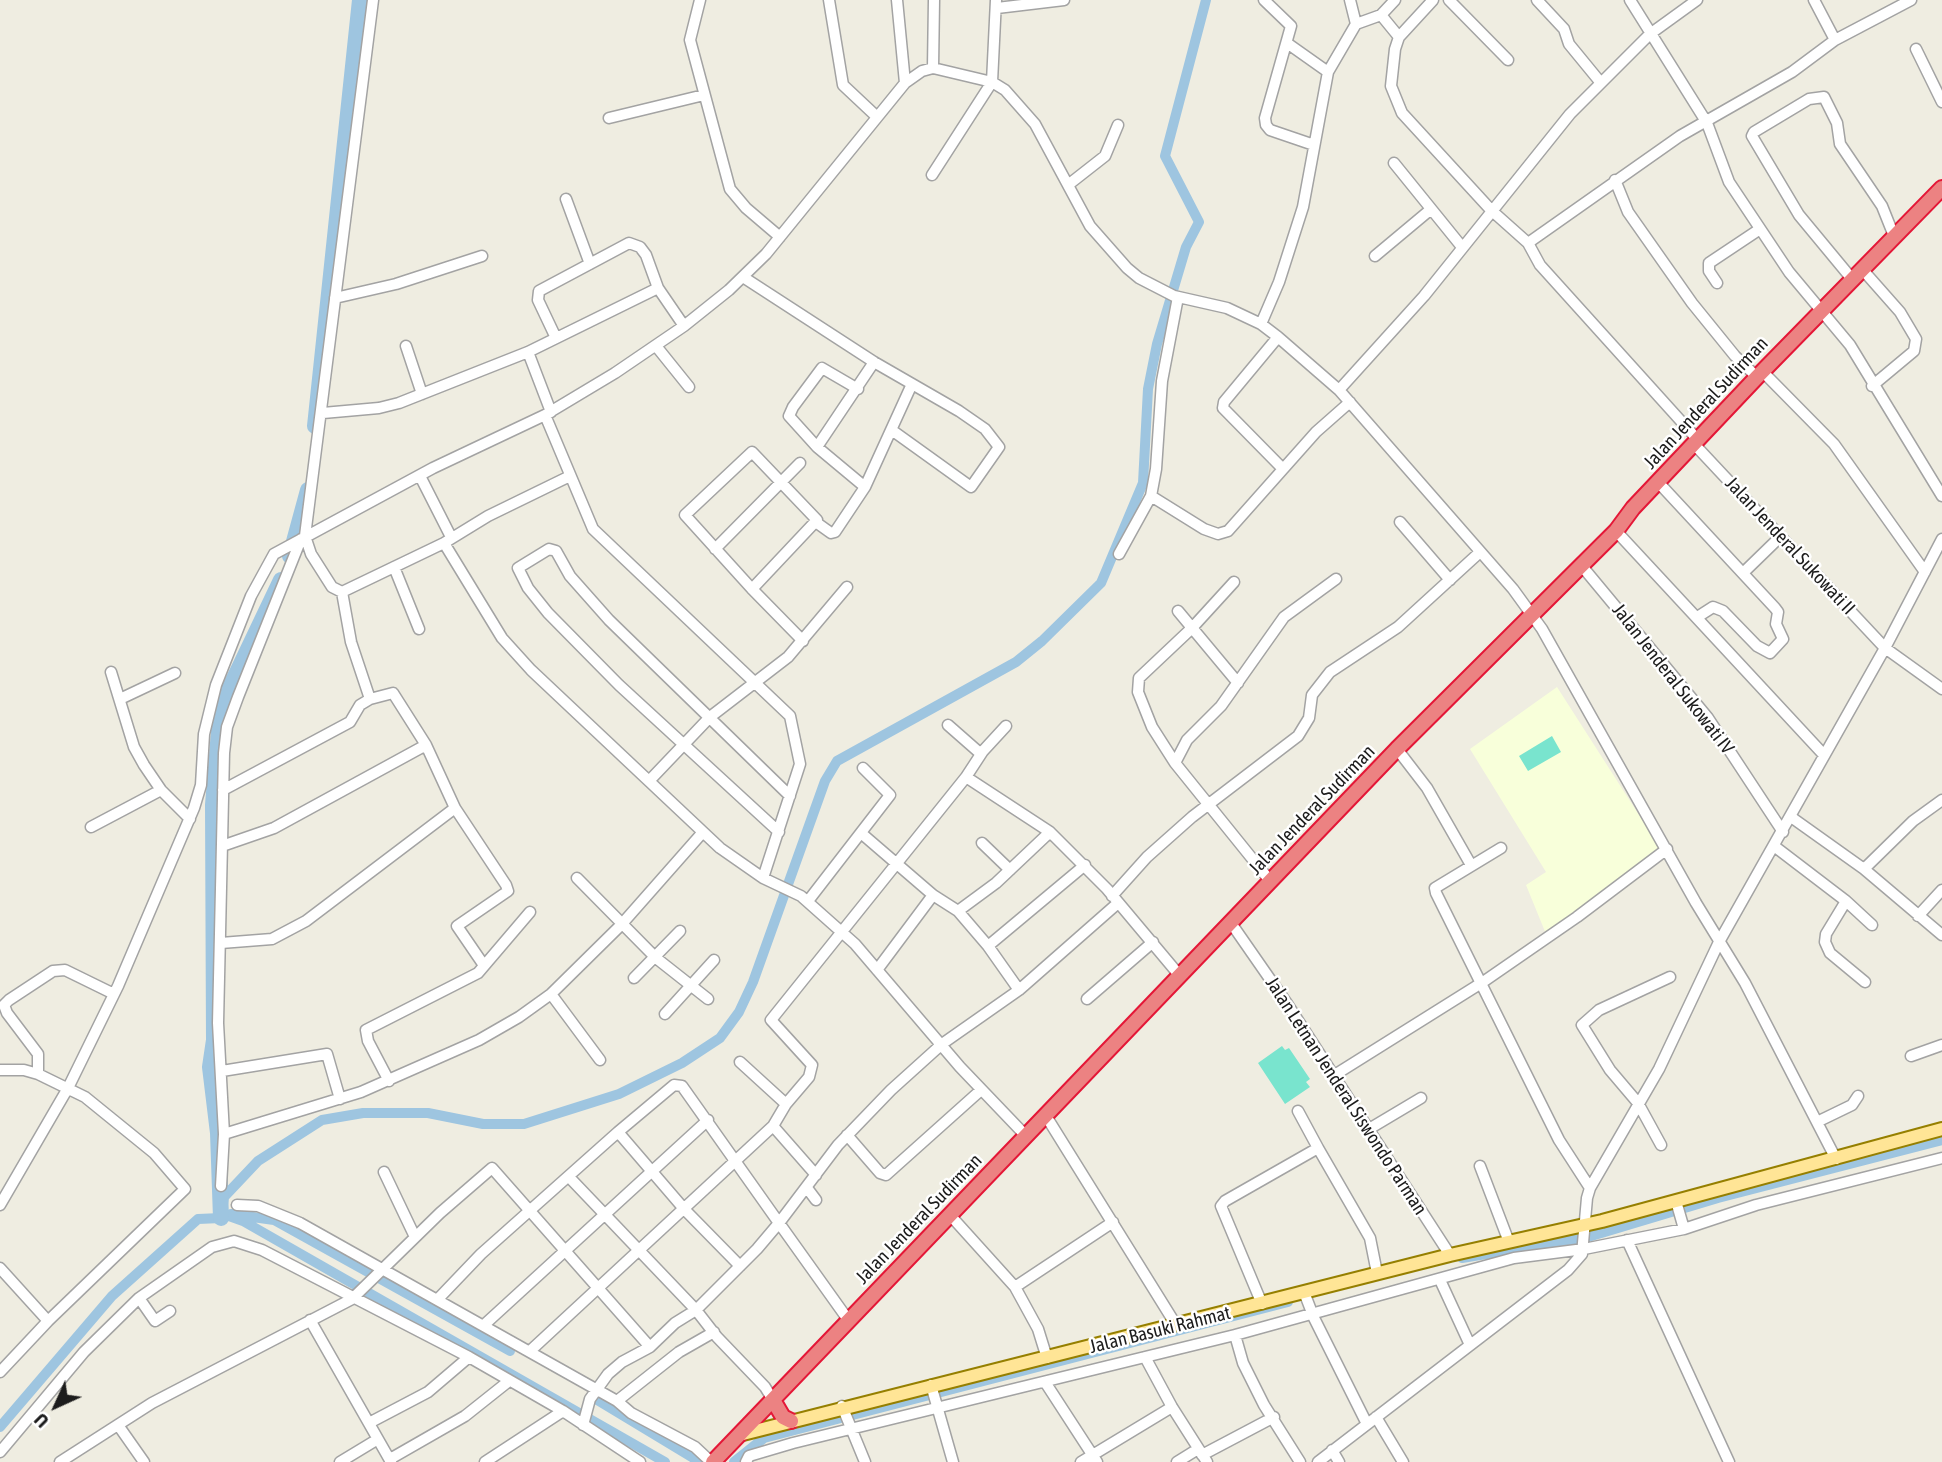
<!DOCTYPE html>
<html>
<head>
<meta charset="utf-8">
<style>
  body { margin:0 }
  #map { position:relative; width:1942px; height:1462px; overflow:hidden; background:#efede1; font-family:"Asap Condensed",sans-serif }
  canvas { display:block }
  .north { position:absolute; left:21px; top:1371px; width:70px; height:70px; -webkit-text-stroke:5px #fff; paint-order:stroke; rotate:225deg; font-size:19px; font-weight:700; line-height:28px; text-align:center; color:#1c1c1c }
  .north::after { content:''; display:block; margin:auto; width:24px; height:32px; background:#1c1c1c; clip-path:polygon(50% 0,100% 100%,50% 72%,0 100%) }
</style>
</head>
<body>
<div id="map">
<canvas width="1942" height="1462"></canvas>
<div class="north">U</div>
</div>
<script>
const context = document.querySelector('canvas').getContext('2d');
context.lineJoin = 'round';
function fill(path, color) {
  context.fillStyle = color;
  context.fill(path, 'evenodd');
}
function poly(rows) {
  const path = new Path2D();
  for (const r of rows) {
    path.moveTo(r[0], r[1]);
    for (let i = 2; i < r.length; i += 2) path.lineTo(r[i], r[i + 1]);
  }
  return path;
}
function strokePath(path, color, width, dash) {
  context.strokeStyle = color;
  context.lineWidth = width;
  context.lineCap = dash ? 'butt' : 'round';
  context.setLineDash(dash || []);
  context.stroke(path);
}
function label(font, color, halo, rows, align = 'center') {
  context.font = font + ' "Asap Condensed",sans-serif';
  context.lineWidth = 5;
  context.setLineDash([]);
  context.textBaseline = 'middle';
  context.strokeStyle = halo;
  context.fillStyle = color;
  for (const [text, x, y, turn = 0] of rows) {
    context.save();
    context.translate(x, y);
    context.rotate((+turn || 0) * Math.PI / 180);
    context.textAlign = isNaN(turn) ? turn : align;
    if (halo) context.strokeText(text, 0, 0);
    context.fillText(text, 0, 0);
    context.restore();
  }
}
fill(poly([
  [1557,687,1662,851,1546,934,1526,885,1546,872,1470,749]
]), '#f8ffda');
fill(poly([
  [1552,736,1561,752,1528,771,1519,756],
  [1282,1046,1285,1050,1289,1048,1310,1079,1306,1082,1310,1087,1285,1104,1258,1063]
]), '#79e4ce');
strokePath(poly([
  [231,1214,274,1220,510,1351],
  [221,1218,229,1216,243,1221,665,1462],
  [1462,1258,1588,1237,1718,1198,1942,1140],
  [594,1398,700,1462],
  [0,1427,112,1296,198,1219,221,1218,224,1197,258,1161,322,1120,363,1113,428,1113,483,1124,524,1124,619,1094,682,1063,720,1038,739,1012,753,982,825,781,837,761,1016,662,1042,641,1101,583,1143,483,1148,389,1157,344,1186,247,1199,222,1165,156,1206,0],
  [734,1462,764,1438,1288,1302]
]), '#9ec5e0', 10);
strokePath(poly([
  [315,426,360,0],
  [290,556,308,490],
  [221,1218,218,1133,210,1067,214,1040,213,805,221,706,281,580]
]), '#9ec5e0', 16);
const minor = poly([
  [373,0,305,536,311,554,332,587,342,592,444,543,502,638,531,670,720,848,763,878,801,896,855,944,960,1067,1026,1136],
  [700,0,690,40,730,189,746,208,780,237],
  [829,0,843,85,876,116],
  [897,0,905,83],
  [1264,0,1291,26,1265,118,1266,125,1270,130,1314,145],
  [1350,0,1356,24],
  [1433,0,1399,37,1395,49,1391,86,1402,113,1491,210,1528,243,1540,265,1698,440],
  [1449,0,1508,60],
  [1537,0,1564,29,1569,44,1601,83],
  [1630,0,1707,123,1729,182,1789,272,1850,345,1942,496],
  [1814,0,1835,40],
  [997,8,1064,0],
  [1381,15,1395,0],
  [1287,43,1328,72],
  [1916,49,1942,102],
  [933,68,934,0],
  [609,118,704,95],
  [1394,163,1462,247],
  [932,175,992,82,996,0],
  [1615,180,1628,212,1692,303,1735,356,1757,377],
  [1068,185,1105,156,1118,125],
  [566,199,590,264],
  [1528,243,1680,136,1792,72,1835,40,1911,0],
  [1375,256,1430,210],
  [1862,269,1900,312,1916,339,1914,351,1872,386],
  [743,277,874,362,959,411,985,429,999,447,971,487,893,431],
  [1852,279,1799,215,1752,136,1754,132,1809,99,1824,97,1837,123,1840,144,1882,206,1894,236],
  [1717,283,1709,271,1709,263,1760,229],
  [335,298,396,284,482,256],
  [1261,324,1279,282,1303,207,1328,72,1356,24,1381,15,1399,37],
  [1278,337,1224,402,1223,408,1283,469],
  [556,338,538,300,539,291,629,243,640,247,646,255,658,288],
  [406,346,422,394],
  [656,346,689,387],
  [528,352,551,412],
  [1763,372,1834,444,1925,572],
  [1339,390,1424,296,1570,114,1650,34,1697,0],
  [323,413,379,408,399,403,528,352,658,288,684,326],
  [545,415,593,529,790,716,800,764,763,878],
  [1694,444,1885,648,1942,689],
  [817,447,789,416,793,407,822,368,858,389],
  [420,476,451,537],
  [1658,482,1775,608,1778,612,1776,624,1783,639,1770,653,1757,646,1723,611,1713,607,1699,616],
  [865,487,912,384],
  [1151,496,1204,529,1218,534,1228,531,1316,432,1350,402],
  [1400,522,1450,580],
  [817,523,831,533,835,532,865,487,817,447,874,362],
  [1616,531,1824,755],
  [301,539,238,697,227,727,224,753,218,1023,224,1134,361,1092,479,1040,519,1017,551,994,621,925,703,832],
  [444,543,488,516,570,476],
  [715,549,800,463],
  [1119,554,1151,496,1156,469,1162,381,1178,297],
  [1581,565,1708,718,1783,832],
  [394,567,419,629],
  [1744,572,1780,537],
  [1234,582,1192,628,1139,678,1138,692,1152,727,1175,763,1271,882],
  [752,589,817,520,752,452,685,515,752,589,803,641],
  [342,592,351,642,370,699],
  [1178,611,1238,683],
  [111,672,134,747,144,765,161,790,190,819],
  [120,699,175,673],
  [948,725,981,754],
  [1397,749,1427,788,1471,865],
  [1175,763,1187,740,1221,706,1284,617,1336,579],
  [966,777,983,751,1006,726],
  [649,781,710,717,788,657,847,587],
  [223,790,350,722,360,705,370,699,393,693,426,745,455,808,506,885,508,891,457,926,483,964],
  [1791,817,1864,869,1942,935],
  [91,827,161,790],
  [779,832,619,685,548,613,528,588,518,568,549,549,556,551,570,576,609,620,790,796],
  [861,833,933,895,958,911,988,946,1019,990],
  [982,843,1010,870],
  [222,846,274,828,426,745],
  [1774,846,1846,901,1826,934,1825,942,1830,953,1865,982],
  [1501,848,1435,888,1436,893,1559,1140,1590,1188],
  [1864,869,1913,821,1942,800],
  [577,878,656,958,708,999],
  [1112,896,1147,857,1192,817,1298,736,1309,718,1312,695,1330,672,1398,627,1479,553],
  [808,901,890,795,863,768],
  [1846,901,1872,925],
  [958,911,996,883,1050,832],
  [1918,916,1942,890],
  [1231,923,1288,1005,1450,1255],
  [221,943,272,939,306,921,455,808],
  [988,946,1085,865],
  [877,970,933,895],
  [634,978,680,931],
  [551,994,600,1060],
  [1087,999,1153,942],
  [665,1014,714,960],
  [1911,1056,1942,1045],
  [740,1062,786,1104],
  [0,1070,24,1070,38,1074,85,1097,154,1153,185,1189,48,1321,0,1372],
  [222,1071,327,1054,340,1099],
  [38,1074,38,1054,7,1013,4,1005,9,1000,53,971,65,970,114,994],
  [1333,1076,1483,982,1577,917,1667,849],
  [389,1081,368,1041,366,1030,478,973,530,912],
  [1046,1116,1176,1325],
  [1819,1121,1852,1105,1858,1096],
  [773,1126,816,1175],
  [1369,1129,1421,1098],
  [618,1132,685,1210,740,1266],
  [847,1135,880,1173,886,1175,981,1090],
  [1661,1145,1638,1103,1610,1070,1582,1025,1599,1010,1670,977],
  [1318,1148,1370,1238,1377,1273],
  [1480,1166,1509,1242],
  [384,1172,415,1237],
  [569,1177,696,1310,717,1337,765,1387,773,1400],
  [221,1186,224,1134],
  [807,1188,816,1200],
  [1676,1201,1684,1229],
  [0,1205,68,1088,118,986,194,808,201,785,204,734,216,685,251,596,274,554,433,468,545,415,615,373,684,326,729,290,766,254,905,83,922,71,933,68,992,82,1005,90,1035,124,1090,226,1127,268,1139,278,1174,296,1227,308,1261,324,1278,337,1339,390,1513,589,1542,629,1696,903,1745,983,1836,1159],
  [237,1205,258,1206,300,1223,617,1401,631,1413,695,1447,711,1462],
  [950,1215,1015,1287],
  [1627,1240,1729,1462],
  [0,1268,48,1321],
  [1440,1280,1470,1345],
  [1304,1292,1314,1318,1367,1424],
  [139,1298,155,1321,170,1311],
  [438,1299,481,1254,618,1132,674,1085,682,1086,779,1223,757,1249,696,1310,675,1323,650,1347,622,1362,608,1374,590,1399,583,1425],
  [1262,1304,1221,1206,1225,1201,1318,1148,1298,1111],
  [310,1320,391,1462],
  [849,1321,779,1223,838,1145,891,1090,942,1044,1019,990,1118,903],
  [484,1325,708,1120],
  [1235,1335,1243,1363,1264,1405,1300,1462],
  [530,1351,773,1126,786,1104,809,1077,812,1065,771,1020,966,777,1050,832,1107,889,1180,976],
  [1145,1357,1172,1407,1207,1462],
  [1047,1358,1038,1329,1015,1287,1113,1222],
  [1045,1382,1097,1462],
  [931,1385,953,1462],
  [617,1401,679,1352,714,1332],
  [842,1406,865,1462],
  [1376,1417,1403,1462],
  [369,1423,428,1392,469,1357],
  [118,1425,144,1462],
  [1332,1450,1339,1462],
  [0,1452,84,1352,139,1298,212,1247,234,1241,262,1250,469,1357,563,1411,640,1462],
  [1202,1455,1274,1417],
  [390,1459,465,1416,509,1381],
  [60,1462,152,1403,352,1299,440,1213,492,1168,650,1347],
  [340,1462,378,1439],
  [485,1462,563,1411],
  [746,1462,749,1456,793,1443,1235,1335,1514,1258,1584,1249,1684,1229,1756,1205,1942,1158],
  [1081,1462,1172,1407],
  [1177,1462,1198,1449],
  [1318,1462,1568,1270,1582,1254,1587,1198,1590,1188,1659,1069,1719,942,1885,648,1942,539]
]);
const major = poly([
  [739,1435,1450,1255,1602,1221,1942,1129]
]);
const highway = poly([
  [773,1400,783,1417,791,1421],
  [713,1462,1397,749,1616,531,1633,508,1757,377,1942,188]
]);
strokePath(minor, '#a3a3a3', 13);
strokePath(major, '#957f00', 16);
strokePath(highway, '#e41737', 18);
strokePath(minor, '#fff', 10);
strokePath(major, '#ffe596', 12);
strokePath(highway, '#ec8282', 14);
label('19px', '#1c1c1c', '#fff', [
  ["Jalan Jenderal Sudirman",1706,403,-47],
  ["Jalan Jenderal Sukowati II",1790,546,47],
  ["Jalan Jenderal Sukowati IV",1673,679,52],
  ["Jalan Jenderal Sudirman",1312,810,-46],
  ["Jalan Letnan Jenderal Siswondo Parman",1346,1096,57],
  ["Jalan Jenderal Sudirman",919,1219,-46],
  ["Jalan Basuki Rahmat",1160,1330,-14]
]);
</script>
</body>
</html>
